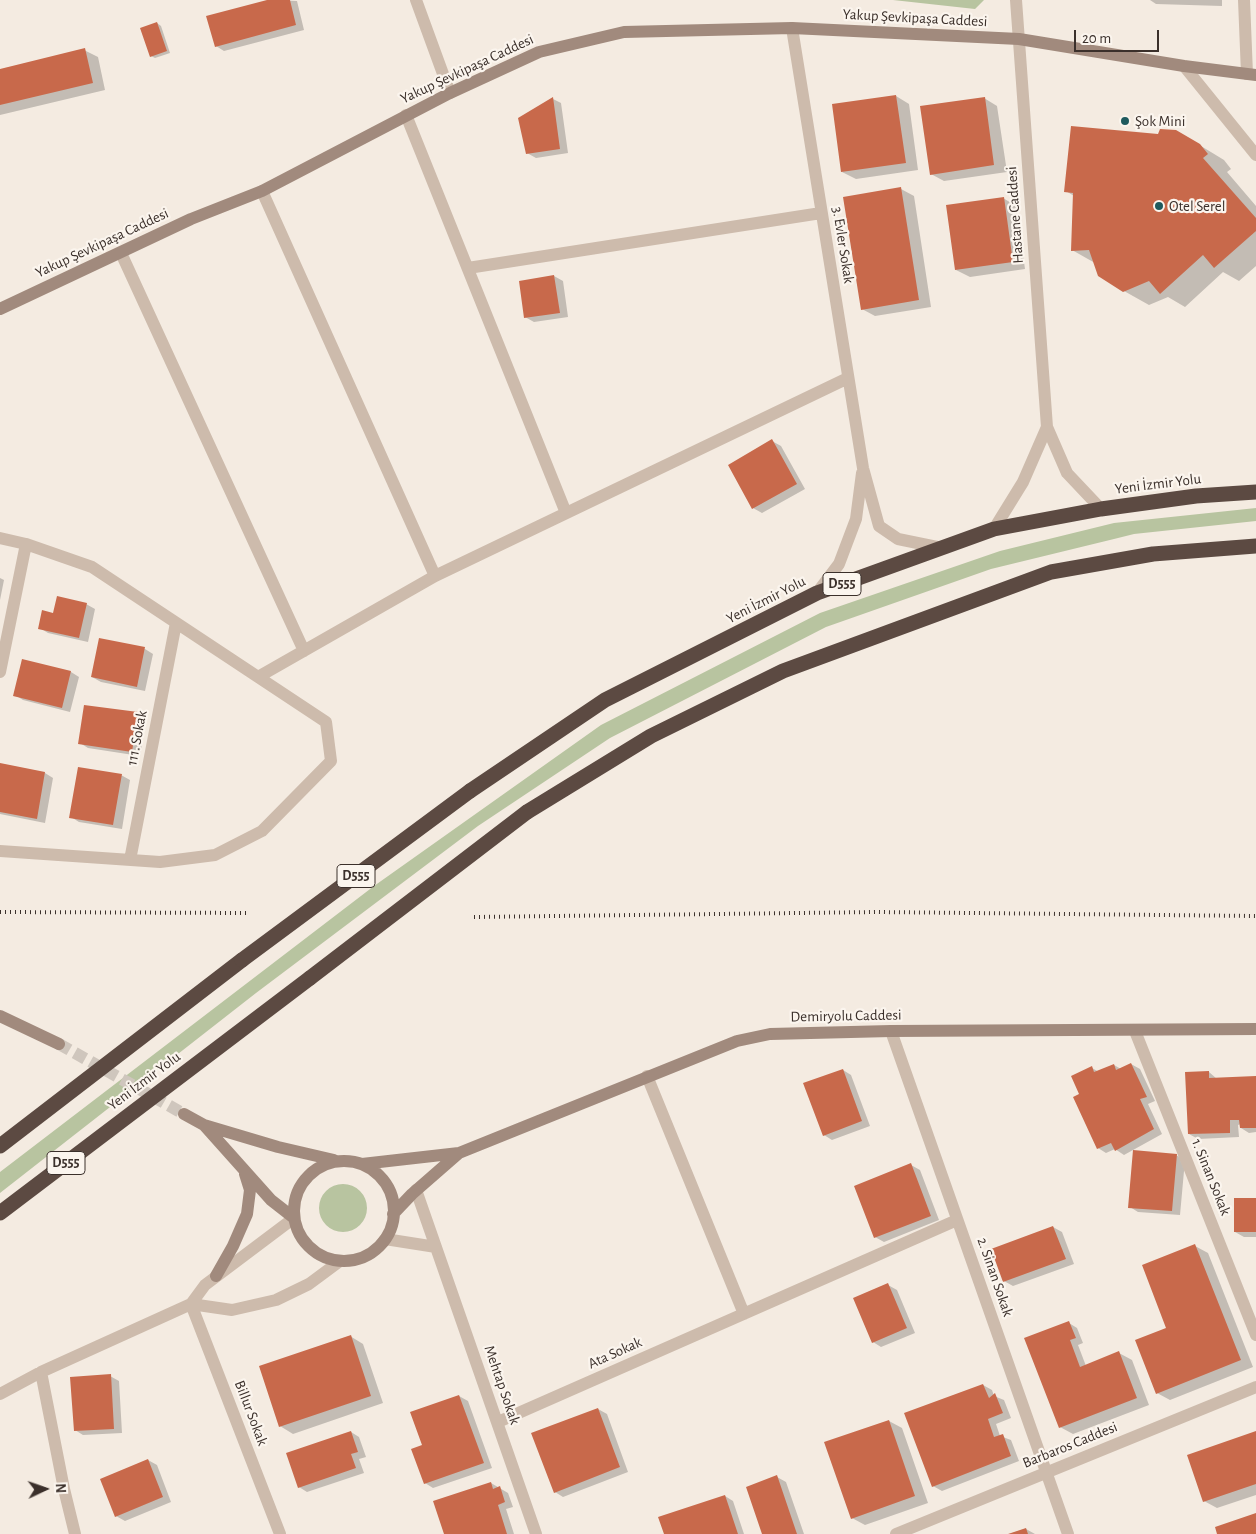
<!DOCTYPE html>
<html>
<head>
<meta charset="utf-8">
<style>
  body { margin:0 }
  #map { position:relative; width:1256px; height:1534px; overflow:hidden; background:#f4ebe1; font-family:"Alegreya Sans",sans-serif }
  canvas { display:block }
  .north { position:absolute; left:20px; top:1464px; width:50px; height:50px; -webkit-text-stroke:4px #fbf5ee; paint-order:stroke; rotate:87deg; font-size:14px; font-weight:700; line-height:20px; text-align:center; color:#3b302b }
  .north::after { content:''; display:block; margin:auto; width:18px; height:22px; background:#3b302b; clip-path:polygon(50% 0,100% 100%,50% 72%,0 100%) }
  .scale { position:absolute; left:1074px; top:30px; width:85px; height:22px; box-sizing:border-box; border:2px solid #3b302b; border-top:0; padding-left:6px; font-size:15px; line-height:18px; white-space:nowrap; color:#3b302b; -webkit-text-stroke:4px #fbf5ee; paint-order:stroke }
</style>
</head>
<body>
<div id="map">
<canvas width="1256" height="1534"></canvas>
<div class="north">N</div>
<div class="scale">20 m</div>
</div>
<script>
const context = document.querySelector('canvas').getContext('2d');
context.lineJoin = 'round';
function fill(path, color) {
  context.fillStyle = color;
  context.fill(path, 'evenodd');
}
function poly(rows) {
  const path = new Path2D();
  for (const r of rows) {
    if (r.length === 3) {
      path.moveTo(r[0] + r[2], r[1]);
      path.arc(r[0], r[1], r[2], 0, 2 * Math.PI);
      continue;
    }
    path.moveTo(r[0], r[1]);
    for (let i = 2; i < r.length; i += 2) path.lineTo(r[i], r[i + 1]);
  }
  return path;
}
function strokePath(path, color, width, dash) {
  context.strokeStyle = color;
  context.lineWidth = width;
  context.lineCap = dash ? 'butt' : 'round';
  context.setLineDash(dash || []);
  context.stroke(path);
}
function label(font, color, halo, rows, align = 'center') {
  context.font = font + ' "Alegreya Sans",sans-serif';
  context.lineWidth = 4.5;
  context.setLineDash([]);
  context.textBaseline = 'middle';
  context.strokeStyle = halo;
  context.fillStyle = color;
  for (const [text, x, y, turn = 0] of rows) {
    context.save();
    context.translate(x, y);
    context.rotate((+turn || 0) * Math.PI / 180);
    context.textAlign = isNaN(turn) ? turn : align;
    if (halo) context.strokeText(text, 0, 0);
    context.fillText(text, 0, 0);
    context.restore();
  }
}
fill(poly([
  [893,0,984,0,975,9],
  [1256,508,1256,521,1134,534,1114,539,991,569,826,627,610,738,478,826,256,993,0,1193,0,1172,374,886,601,725,820,613,1000,551,1114,523],
  [343,1208,24]
]), '#b8c4a0');
fill(poly([
  [272,0,297,1,304,30,224,51,216,46],
  [1150,0,1222,0,1222,6,1156,4],
  [157,23,161,26,170,53,155,58,151,56],
  [84,50,98,57,105,90,0,115,0,70],
  [896,96,909,104,918,170,856,179,842,172],
  [984,98,997,106,1007,172,944,181,931,174],
  [553,99,561,103,568,153,536,158,527,153],
  [1159,136,1201,146,1224,160,1231,169,1227,172,1256,206,1256,266,1239,281,1223,272,1185,307,1168,297,1149,305,1124,291,1095,263,1072,250,1074,196,1066,191],
  [901,189,914,196,931,307,875,316,862,309],
  [1003,198,1016,206,1025,269,970,277,956,270],
  [554,276,563,281,568,317,534,322,525,317],
  [772,441,781,446,805,489,762,513,753,508,729,465],
  [0,578,4,580,0,600],
  [86,604,95,609,88,642,48,633,40,628],
  [100,639,145,649,153,654,145,691,101,682,92,677],
  [23,660,71,672,79,677,70,712,23,700,15,695],
  [137,714,146,718,140,756,88,748,80,743],
  [0,771,45,773,53,778,45,823,0,814],
  [121,775,130,780,122,829,79,822,71,817],
  [1131,1064,1140,1069,1155,1101,1148,1104,1162,1134,1124,1155,1115,1149,1106,1153,1098,1148,1081,1094,1092,1068,1099,1072,1114,1065,1121,1069],
  [843,1070,851,1075,870,1126,832,1140,824,1135],
  [1209,1072,1217,1079,1256,1077,1256,1132,1249,1133,1241,1128,1241,1124,1238,1125,1239,1137,1198,1139,1189,1134],
  [1176,1155,1185,1160,1180,1215,1138,1212,1130,1207],
  [911,1165,920,1170,939,1220,884,1242,875,1237],
  [1256,1199,1256,1237,1244,1237,1235,1232],
  [1053,1227,1062,1232,1074,1264,1013,1286,1004,1281],
  [1195,1246,1208,1253,1253,1367,1170,1400,1157,1393,1168,1329],
  [888,1285,897,1290,915,1333,881,1347,873,1342],
  [1069,1323,1077,1328,1083,1343,1078,1345,1086,1366,1119,1353,1132,1360,1149,1405,1073,1434,1060,1427],
  [350,1336,363,1344,383,1403,293,1434,280,1426],
  [110,1376,119,1381,122,1433,83,1435,75,1430],
  [983,1385,992,1390,994,1396,1004,1400,1011,1418,996,1424,1000,1436,1011,1440,1019,1461,942,1491,933,1486],
  [459,1396,468,1401,492,1468,433,1488,425,1483,423,1446],
  [598,1409,607,1414,628,1472,563,1497,555,1492],
  [889,1421,902,1428,928,1503,865,1525,852,1518],
  [351,1432,359,1437,366,1457,359,1459,364,1473,307,1492,299,1487],
  [1256,1433,1256,1495,1217,1508,1204,1501],
  [148,1460,157,1465,171,1502,125,1521,116,1516],
  [777,1477,786,1482,804,1534,763,1534],
  [491,1483,508,1493,513,1507,506,1509,514,1534,445,1534],
  [725,1496,733,1501,744,1534,665,1534],
  [1026,1529,1035,1534,1011,1534]
]), '#0003');
fill(poly([
  [267,0,290,0,296,25,215,47,206,16],
  [157,22,167,51,150,57,140,28],
  [85,48,93,83,0,105,0,69],
  [896,95,906,163,841,172,832,104],
  [553,97,560,149,526,154,518,118],
  [985,97,994,165,930,175,920,106],
  [1071,126,1158,134,1160,129,1176,130,1200,144,1208,154,1203,158,1256,218,1256,231,1214,268,1203,255,1160,294,1149,281,1123,292,1098,276,1089,250,1071,251,1073,193,1064,192],
  [901,187,919,300,861,310,843,197],
  [1004,197,1013,262,955,270,946,205],
  [554,275,560,313,524,318,519,281],
  [772,439,797,484,752,509,728,465],
  [57,596,87,603,79,638,38,629,42,610,53,613],
  [99,638,145,647,137,687,91,677],
  [22,659,71,671,62,708,13,696],
  [84,705,138,712,132,752,78,744],
  [0,763,45,772,37,819,0,812],
  [78,767,122,774,113,825,69,818],
  [1131,1063,1147,1097,1140,1099,1154,1129,1115,1151,1111,1143,1097,1149,1073,1097,1079,1094,1071,1076,1092,1066,1094,1072,1114,1064,1116,1070],
  [843,1069,862,1121,823,1136,803,1083],
  [1209,1071,1209,1078,1256,1076,1256,1128,1240,1128,1239,1120,1230,1120,1230,1133,1188,1134,1185,1072],
  [1133,1150,1177,1154,1172,1211,1128,1208],
  [911,1163,931,1216,874,1238,854,1186],
  [1234,1198,1256,1198,1256,1232,1234,1232],
  [1053,1226,1066,1259,1003,1282,991,1249],
  [1195,1244,1241,1360,1156,1394,1135,1340,1166,1328,1142,1265],
  [888,1283,907,1328,872,1343,853,1298],
  [1069,1321,1076,1338,1070,1340,1080,1367,1119,1351,1137,1398,1059,1428,1024,1338],
  [351,1335,371,1396,279,1427,259,1366],
  [111,1374,114,1429,74,1431,70,1377],
  [983,1384,989,1398,995,1393,1003,1413,988,1419,994,1437,1003,1434,1011,1456,932,1487,904,1413],
  [459,1395,484,1463,424,1484,411,1449,422,1445,410,1412],
  [598,1408,620,1467,554,1493,531,1433],
  [889,1420,915,1496,851,1519,824,1442],
  [351,1431,358,1452,351,1454,356,1468,298,1488,286,1453],
  [1256,1431,1256,1484,1203,1502,1187,1455],
  [148,1459,163,1497,115,1517,100,1479],
  [777,1475,797,1534,762,1534,746,1487],
  [491,1482,493,1489,500,1486,505,1502,498,1505,507,1534,444,1534,433,1501],
  [725,1495,738,1534,664,1534,658,1517],
  [1256,1513,1256,1534,1217,1534,1215,1527],
  [1026,1528,1028,1534,1008,1534]
]), '#c8694b');
strokePath(poly([
  [59,1044,184,1114]
]), '#cfc6bd', 12, [12, 6]);
strokePath(poly([
  [416,0,450,93],
  [1016,0,1047,427,1067,473,1101,509],
  [1244,0,1247,74],
  [792,28,863,468,879,526,898,539,942,548],
  [1184,66,1256,155],
  [406,115,566,513],
  [262,191,435,576],
  [121,253,304,651],
  [468,268,821,213],
  [994,529,1023,482,1047,427],
  [0,538,26,544,92,567,326,722,331,761,262,831,215,855,160,862,0,851],
  [817,593,839,564,856,519,862,473],
  [0,672,26,544],
  [258,677,435,576,848,378],
  [130,860,176,623],
  [891,1031,1068,1534],
  [1135,1031,1256,1335],
  [647,1076,744,1314],
  [416,1190,536,1534],
  [385,1239,436,1247],
  [191,1304,280,1534],
  [191,1304,232,1310,276,1300,309,1284,340,1261],
  [41,1372,64,1489,75,1534],
  [0,1394,41,1372,191,1304,205,1285,294,1218],
  [498,1422,957,1220],
  [896,1534,1256,1387]
]), '#cdbbac', 12);
strokePath(poly([
  [0,309,191,219,262,191,450,93,539,52,624,32,792,28,1019,39,1184,66,1256,75],
  [0,1016,59,1044],
  [184,1114,204,1125,278,1147,334,1160],
  [204,1125,271,1200,294,1218],
  [344,1211,50],
  [362,1164,459,1153,737,1041,770,1034,891,1031,1256,1029],
  [393,1214,412,1194,459,1153],
  [216,1276,233,1246,247,1214,250,1190,245,1174]
]), '#a18a7d', 12);
strokePath(poly([
  [470,791,605,700,817,593,994,529,1101,509,1196,496,1256,492],
  [527,812,651,736,783,671,1051,572,1153,554,1256,546],
  [0,1146,242,960],
  [0,1213,310,978]
]), '#5c4a42', 15);
strokePath(poly([
  [0,912,248,913],
  [474,917,876,912,1256,916]
]), '#3b302b', 4, [1, 4]);
strokePath(poly([
  [242,960,470,791],
  [310,978,527,812]
]), '#5c4a42', 15);
for (const [x, y, r, color] of [
  [1125,121,5,"#1f5a5e"],
  [1159,206,5,"#1f5a5e"]
]) {
  const dot = new Path2D();
  dot.arc(x, y, r, 0, 2 * Math.PI);
  context.fillStyle = color;
  context.fill(dot);
  strokePath(dot, '#fbf5ee', 2);
}
for (const [x, y, w] of [
  [842,584,38],
  [356,876,38],
  [66,1163,38]
]) {
  const box = new Path2D();
  box.roundRect(x - w / 2, y - 11.5, w, 23, 4);
  context.fillStyle = '#fbf5ee';
  context.fill(box);
  strokePath(box, '#3b302b', 1);
}
label('bold 14px', '#3b302b', null, [
  ["D555",842,584],
  ["D555",356,876],
  ["D555",66,1163]
]);
label('15px', '#3b302b', '#fbf5ee', [
  ["Yakup Şevkipaşa Caddesi",915,18,3],
  ["Yakup Şevkipaşa Caddesi",467,69,-25],
  ["Hastane Caddesi",1015,215,-94],
  ["Yakup Şevkipaşa Caddesi",102,243,-25],
  ["3. Evler Sokak",843,245,81],
  ["Yeni İzmir Yolu",1158,484,-7],
  ["Yeni İzmir Yolu",766,600,-27],
  ["111. Sokak",137,738,-79],
  ["Demiryolu Caddesi",846,1016,-1],
  ["Yeni İzmir Yolu",144,1081,-37],
  ["1. Sinan Sokak",1211,1177,68],
  ["2. Sinan Sokak",995,1277,71],
  ["Ata Sokak",615,1353,-24],
  ["Mehtap Sokak",502,1385,71],
  ["Billur Sokak",251,1413,69],
  ["Barbaros Caddesi",1070,1445,-22]
]);
label('15px', '#3b302b', '#fbf5ee', [
  ["Şok Mini",1135,121],
  ["Otel Serel",1169,206]
], 'left');
</script>
</body>
</html>
